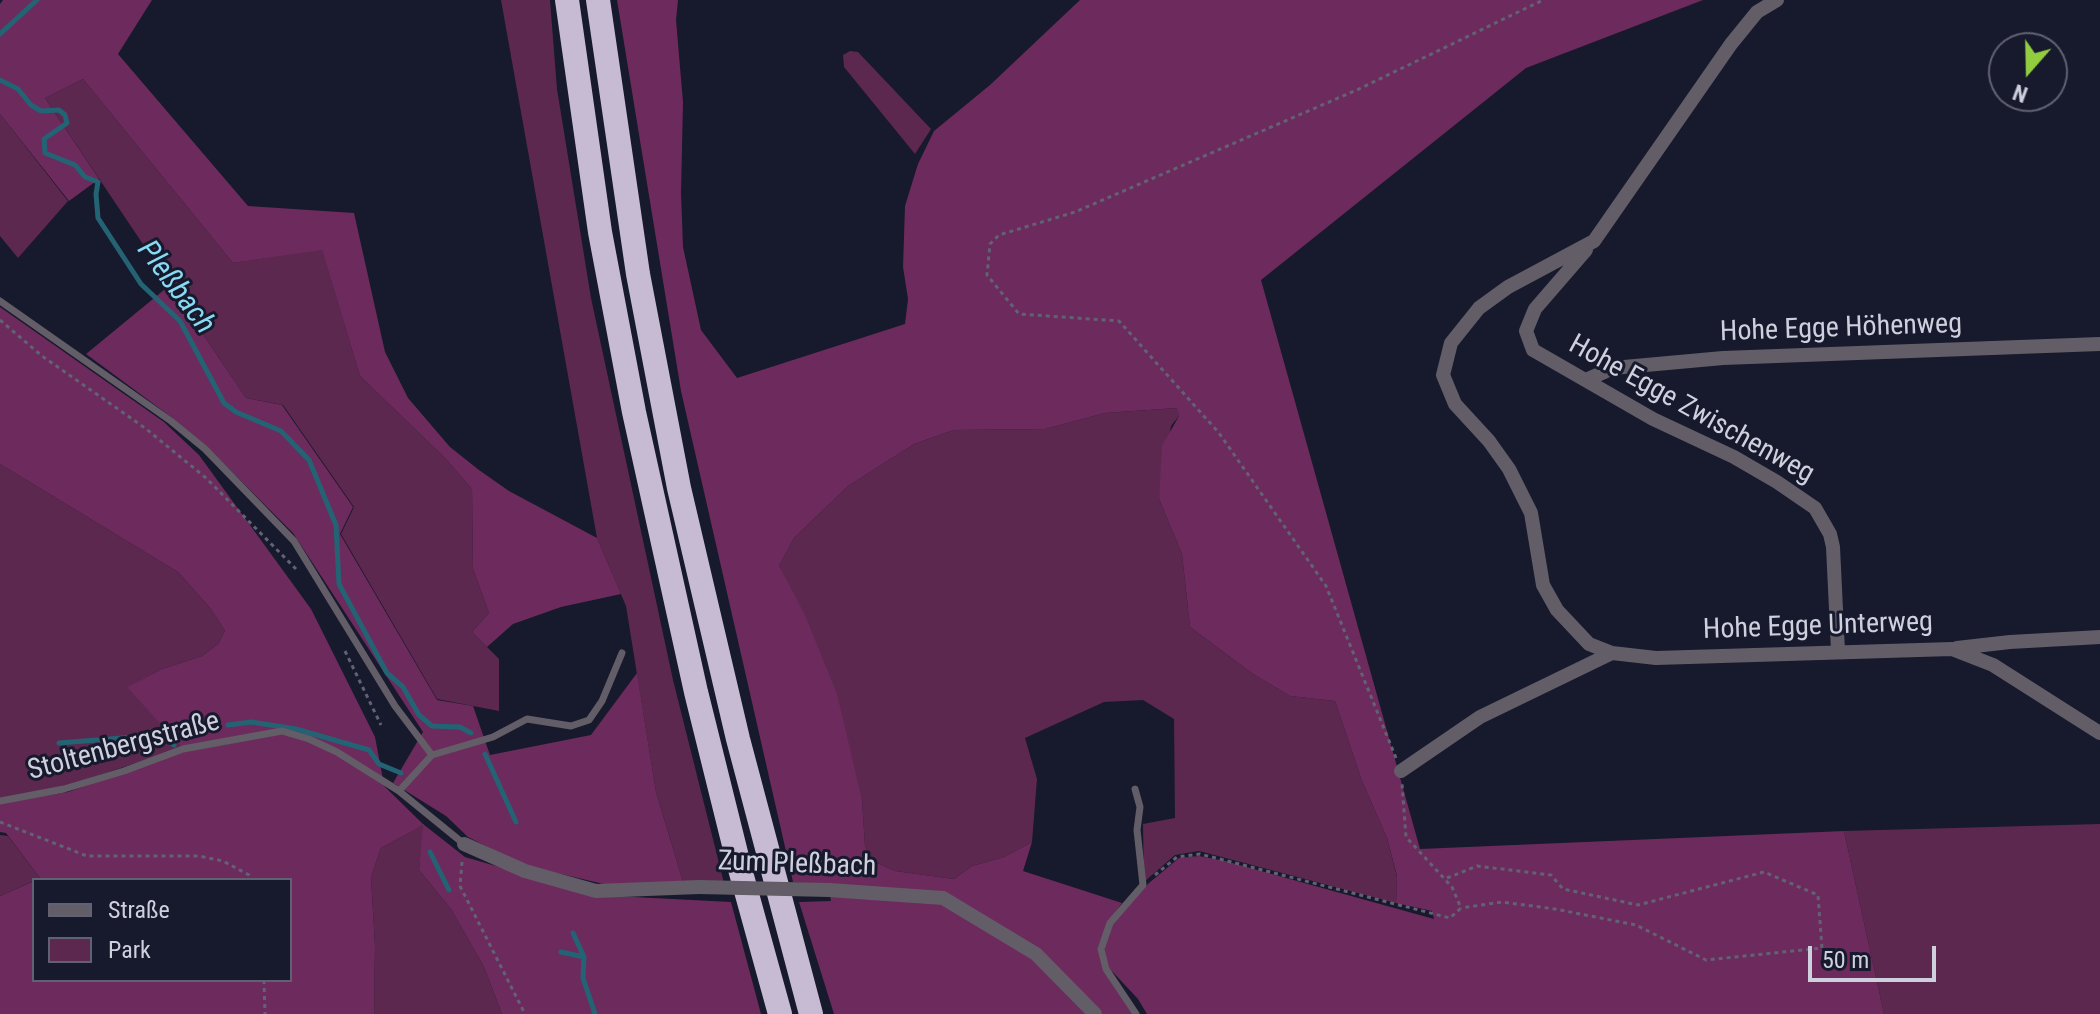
<!DOCTYPE html>
<html>
<head>
<meta charset="utf-8">
<style>
  body { margin:0 }
  #map { position:relative; width:2100px; height:1014px; overflow:hidden; background:#17192c; font-family:"Roboto Condensed",sans-serif }
  canvas { display:block }
  .legend { position:absolute; left:32px; top:878px; width:260px; height:104px; box-sizing:border-box; background:#17192c; border:2px solid #606273; margin:0; padding:10px 14px; list-style:none; font-size:24px; color:#ced0de }
  .legend li { display:flex; align-items:center; gap:16px; height:40px }
  .legend b { width:40px; border:2px solid #606273 }
  .north { position:absolute; left:1988px; top:32px; width:80px; height:80px; box-sizing:border-box; background:#17192c; border:2px solid #606273; border-radius:50%; rotate:200deg; font-size:22px; font-weight:700; line-height:32px; text-align:center; color:#ced0de }
  .north::after { content:''; display:block; margin:auto; width:28px; height:36px; background:#92cd3f; clip-path:polygon(50% 0,100% 100%,50% 72%,0 100%) }
  .scale { position:absolute; left:1808px; top:946px; width:128px; height:36px; box-sizing:border-box; border:4px solid #ced0de; border-top:0; padding-left:10px; font-size:24px; line-height:28px; white-space:nowrap; color:#ced0de; -webkit-text-stroke:6px #17192c; paint-order:stroke }
</style>
</head>
<body>
<div id="map">
<canvas width="2100" height="1014"></canvas>
<ul class="legend">
<li><b style="height:10px;background:#625d67"></b>Straße</li>
<li><b style="height:22px;background:#5c284f"></b>Park</li>
</ul>
<div class="north">N</div>
<div class="scale">50 m</div>
</div>
<script>
const context = document.querySelector('canvas').getContext('2d');
context.lineJoin = 'round';
function fill(path, color) {
  context.fillStyle = color;
  context.fill(path, 'evenodd');
}
function poly(rows) {
  const path = new Path2D();
  for (const r of rows) {
    path.moveTo(r[0], r[1]);
    for (let i = 2; i < r.length; i += 2) path.lineTo(r[i], r[i + 1]);
  }
  return path;
}
function strokePath(path, color, width, dash) {
  context.strokeStyle = color;
  context.lineWidth = width;
  context.lineCap = dash ? 'butt' : 'round';
  context.setLineDash(dash || []);
  context.stroke(path);
}
function label(font, color, halo, rows, align = 'center') {
  context.font = font + ' "Roboto Condensed",sans-serif';
  context.lineWidth = 6;
  context.setLineDash([]);
  context.textBaseline = 'middle';
  context.strokeStyle = halo;
  context.fillStyle = color;
  for (const [text, x, y, turn = 0] of rows) {
    context.save();
    context.translate(x, y);
    context.rotate((+turn || 0) * Math.PI / 180);
    context.textAlign = isNaN(turn) ? turn : align;
    if (halo) context.strokeText(text, 0, 0);
    context.fillText(text, 0, 0);
    context.restore();
  }
}
fill(poly([
  [501,0,550,0,557,89,591,298,673,680,724,883,684,885,656,792,626,606,597,538],
  [850,51,858,52,931,129,915,154,844,67,843,55],
  [83,79,233,263,322,249,360,376,446,459,472,489,473,569,489,613,472,632,499,659,499,711,437,699,341,534,354,507,283,405,246,398,45,98],
  [0,114,68,201,18,258,0,236],
  [1178,408,1179,416,1171,426,1159,499,1182,554,1190,627,1253,674,1290,696,1335,701,1362,781,1387,838,1397,877,1396,903,1199,851,1175,855,1144,882,1143,824,1175,818,1174,719,1143,700,1104,702,1025,738,1037,779,1032,842,1004,857,972,866,954,879,895,871,873,861,865,846,862,800,779,566,794,538,848,486,914,444,954,430,1045,429,1105,413],
  [0,464,178,572,211,609,225,631,218,644,202,656,162,669,128,687,182,748,63,787,0,799],
  [424,824,419,870,451,909,484,967,502,1014,374,1014,375,946,371,877,381,848],
  [2100,824,2100,1014,1884,1014,1844,831],
  [0,835,8,836,40,878,0,896]
]), '#5c284f');
fill(poly([
  [3,0,152,0,118,54,248,206,354,213,385,352,408,398,450,447,479,470,509,491,597,538,621,594,561,607,513,624,487,647,472,632,489,613,473,569,472,489,446,459,360,376,322,250,233,263,83,79,45,98,99,179,69,201,0,114,0,4],
  [617,0,678,0,676,20,683,102,681,193,683,247,701,330,737,378,905,324,908,299,903,267,905,206,918,164,934,131,990,85,1080,0,1703,0,1526,68,1261,280,1420,849,1844,831,1884,1014,1147,1014,1138,999,1109,968,1104,949,1112,924,1129,904,1149,883,1179,858,1199,856,1225,861,1434,919,1432,911,1396,903,1397,876,1387,838,1362,781,1335,701,1290,696,1253,674,1190,627,1182,554,1159,499,1162,446,1179,416,1177,408,1105,413,1045,429,954,430,914,444,848,486,794,538,779,566,805,615,837,694,862,800,865,846,873,861,895,871,954,879,972,866,1004,857,1032,842,1023,871,1122,903,1108,922,1098,947,1103,970,1132,1014,1100,1014,1038,951,945,895,793,882,681,391],
  [170,285,246,398,282,405,353,507,340,534,437,700,473,706,490,755,591,735,637,673,656,792,684,885,612,886,523,865,468,837,446,816,393,783,423,732,293,533,208,448,174,419,86,354],
  [0,307,164,422,199,455,311,609,375,737,383,779,337,749,282,729,182,748,127,687,162,669,202,656,218,644,225,631,211,609,178,572,0,464],
  [282,734,308,741,337,753,382,784,423,824,465,857,595,895,731,902,761,1014,502,1014,484,967,451,909,419,870,423,825,381,848,371,877,375,946,374,1014,0,1014,0,896,34,881,34,980,290,980,290,880,37,880,40,878,6,833,0,832,0,803,68,792,183,752],
  [829,890,942,900,1034,956,1090,1014,834,1014,799,902,831,901]
]), '#6d2a5d');
strokePath(poly([
  [0,34,37,0],
  [0,80,18,89,31,105,41,111,59,110,65,115,67,123,44,139,45,153,75,165,85,177,98,182,96,194,98,218,141,284,180,321,224,403,236,412,281,431,309,460,336,525,339,584,387,673,403,687,419,715,432,726,460,727,471,733],
  [228,725,251,722,296,729,369,750,379,764,401,773],
  [59,743,160,735,174,745],
  [485,754,516,822],
  [430,852,449,890],
  [573,933,584,957,583,978,595,1014],
  [561,952,584,957]
]), '#236374', 5);
strokePath(poly([
  [0,320,42,356,145,428,206,478,296,569],
  [345,651,381,725],
  [1396,758,1326,586,1219,433,1119,321,1019,314,987,275,990,244,999,235,1075,212,1359,89,1543,0],
  [0,822,87,856,199,856,223,861,249,875,252,880],
  [462,862,460,886,525,1014],
  [1155,875,1177,857,1200,854,1450,918,1461,908,1452,887,1406,837,1402,784],
  [1447,878,1477,866,1551,875,1563,889,1638,905,1764,872,1818,895,1822,948,1706,960,1636,925,1555,909,1502,902,1461,908],
  [264,980,265,1014]
]), '#616374', 3, [4, 4]);
strokePath(poly([
  [0,301,171,421,205,449,294,541,395,706,432,755],
  [1135,789,1140,807,1137,830,1143,885,1110,923,1101,949,1106,969,1136,1014],
  [399,791,432,755,493,737,527,719,571,726,589,720,602,701,622,653],
  [0,801,64,789,124,771,183,749,282,731,309,739,337,752,399,791,464,844]
]), '#625d67', 7);
strokePath(poly([
  [1777,0,1757,12,1731,44,1594,241,1508,287,1479,308,1451,343,1443,375,1455,404,1489,441,1509,469,1531,513,1543,585,1557,610,1589,644,1612,653,1656,658,1952,649,1993,665,2100,733],
  [1586,250,1535,309,1526,331,1533,350,1653,419,1734,457,1777,482,1815,508,1830,534,1833,547,1838,651],
  [1586,380,1613,368,1723,358,2100,344],
  [1957,648,2010,642,2100,637],
  [1401,771,1480,717,1612,653],
  [464,844,525,871,596,891,699,887],
  [829,890,943,898,1036,954,1095,1014]
]), '#625d67', 14);
strokePath(poly([
  [567,0,600,232,634,412,696,692,740,869,780,1014],
  [598,0,638,274,679,488,738,739,811,1014]
]), '#c7bbd4', 24);
strokePath(poly([
  [699,887,829,890]
]), '#625d67', 14);
label('28px', '#ced0de', '#17192c', [
  ["Hohe Egge Höhenweg",1841,329,-2],
  ["Hohe Egge Zwischenweg",1691,410,29],
  ["Hohe Egge Unterweg",1818,627,-2],
  ["Stoltenbergstraße",124,747,-15],
  ["Zum Pleßbach",797,865,2]
]);
label('italic 30px', '#88daf3', '#17192c', [
  ["Pleßbach",175,288,53]
]);
</script>
</body>
</html>
